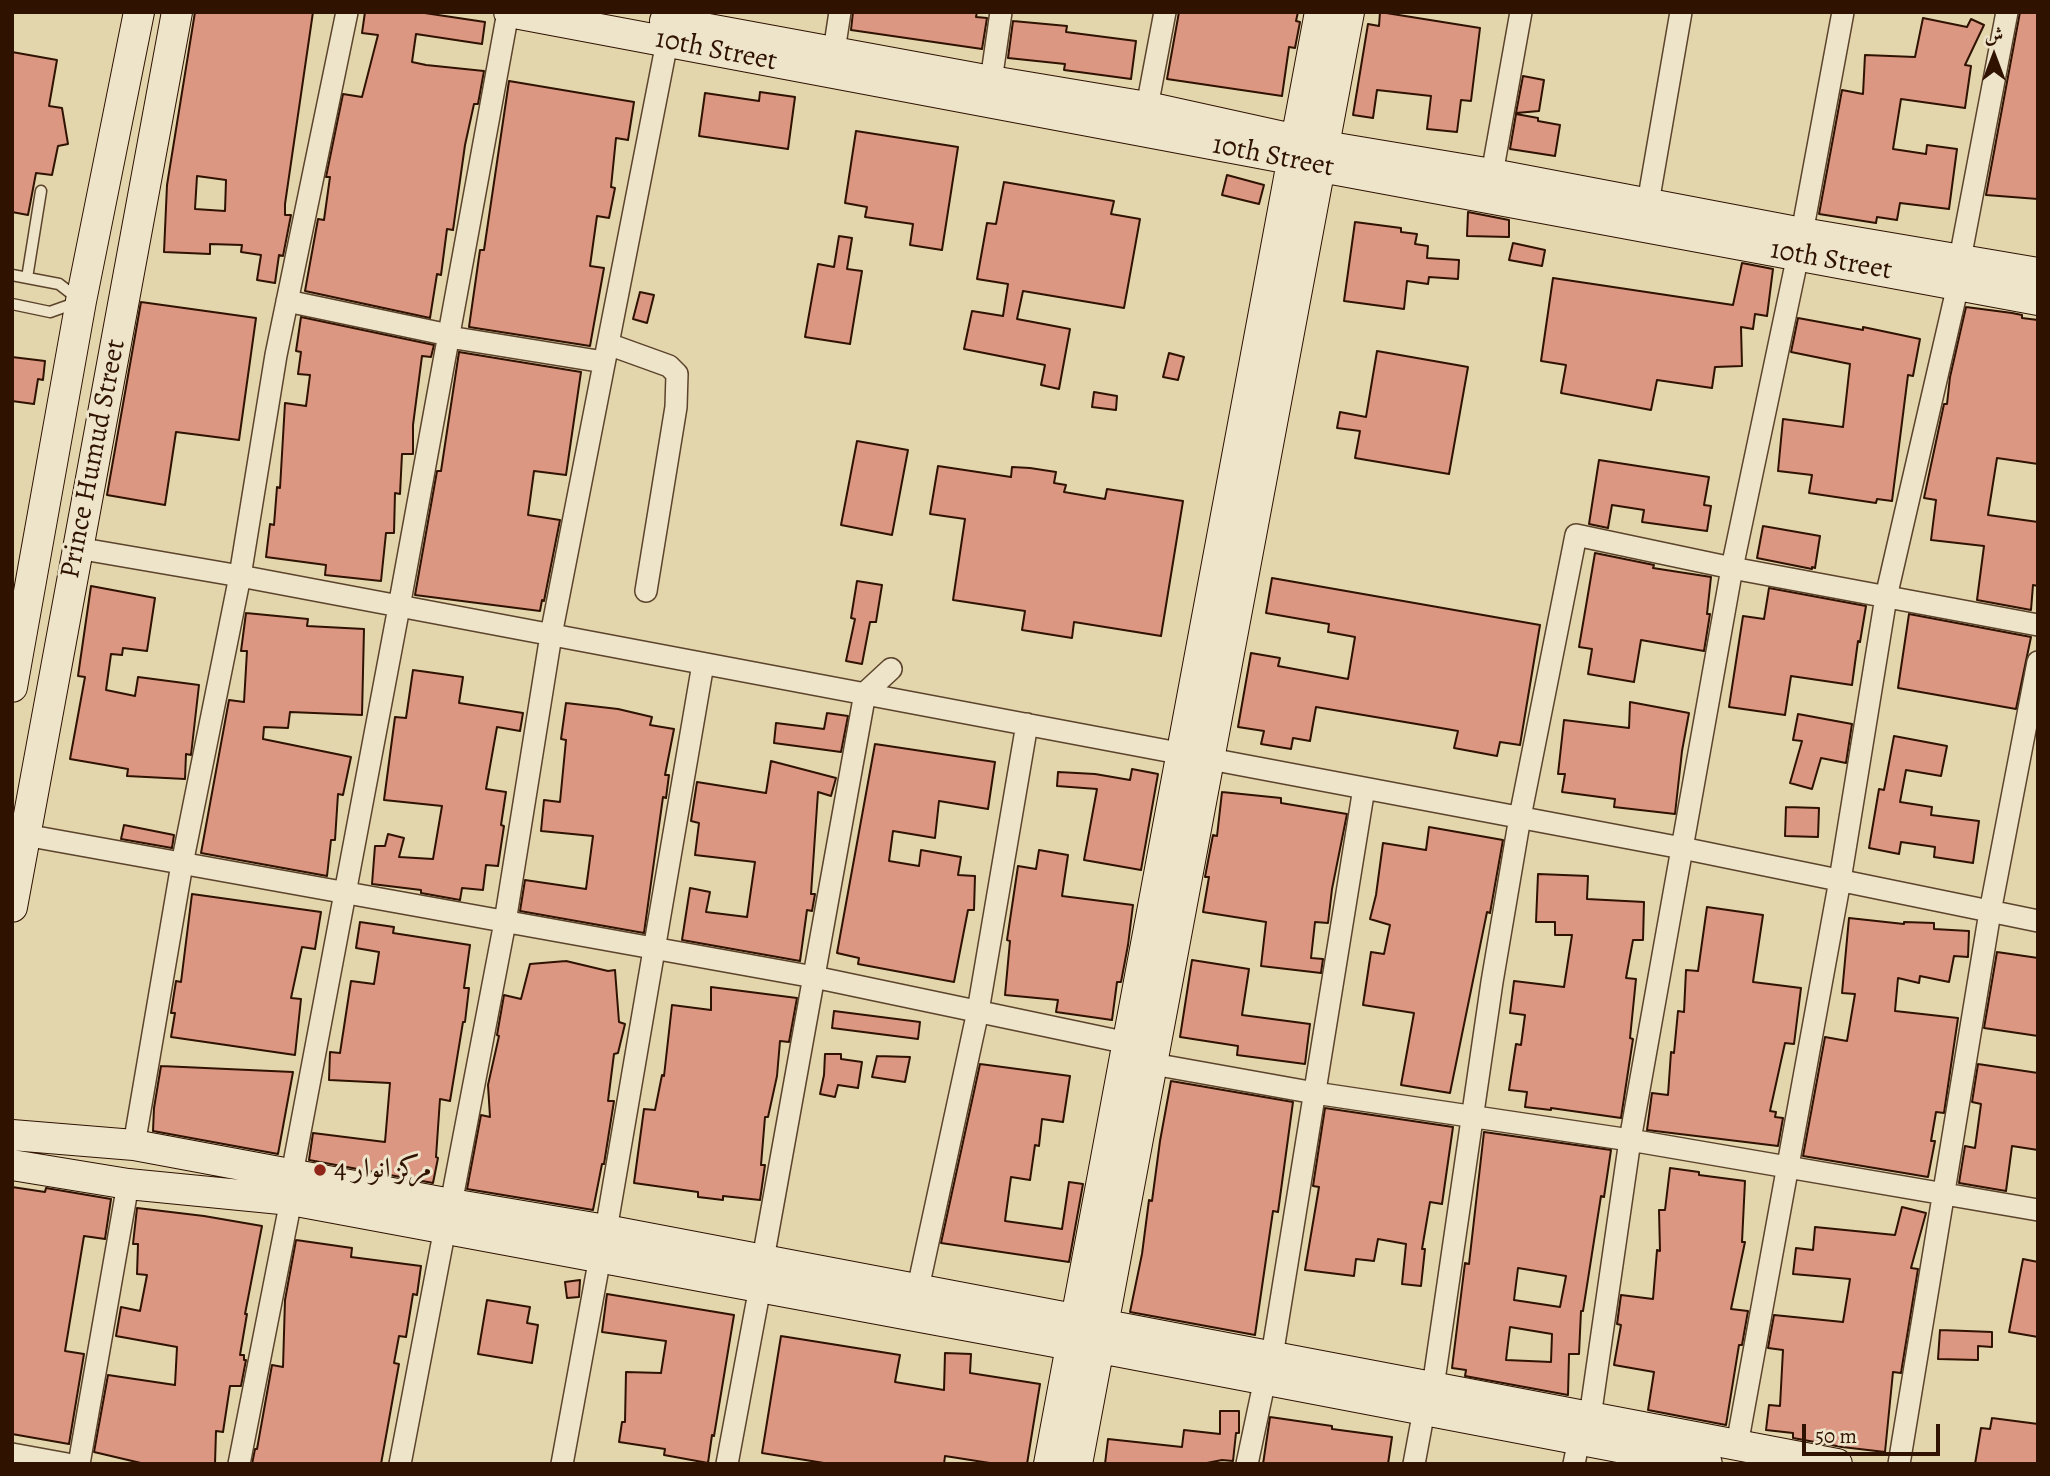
<!DOCTYPE html>
<html>
<head>
<meta charset="utf-8">
<style>
  body { margin:0 }
  #map { position:relative; width:2050px; height:1476px; overflow:hidden; background:#e3d6ad; font-family:Alegreya,Amiri,serif }
  canvas { display:block }
  .frame { position:absolute; inset:0; border:14px solid #2f1200; pointer-events:none }
  .north { position:absolute; left:1959px; top:21px; width:70px; height:70px; -webkit-text-stroke:5px #ede4ca; paint-order:stroke; rotate:0deg; font-size:19px; font-weight:700; line-height:28px; text-align:center; color:#2f1200 }
  .north::after { content:''; display:block; margin:auto; width:24px; height:32px; background:#2f1200; clip-path:polygon(50% 0,100% 100%,50% 72%,0 100%) }
  .scale { position:absolute; left:1802px; top:1424px; width:138px; height:32px; box-sizing:border-box; border:4px solid #2f1200; border-top:0; padding-left:9px; font-size:21px; line-height:24px; white-space:nowrap; color:#2f1200; -webkit-text-stroke:5px #ede4ca; paint-order:stroke }
</style>
</head>
<body>
<div id="map">
<canvas width="2050" height="1476"></canvas>
<div class="frame"></div>
<div class="north">ش</div>
<div class="scale">50 m</div>
</div>
<script>
const context = document.querySelector('canvas').getContext('2d');
context.lineJoin = 'round';
function fill(path, color) {
  context.fillStyle = color;
  context.fill(path, 'evenodd');
}
function poly(rows) {
  const path = new Path2D();
  for (const r of rows) {
    path.moveTo(r[0], r[1]);
    for (let i = 2; i < r.length; i += 2) path.lineTo(r[i], r[i + 1]);
  }
  return path;
}
function strokePath(path, color, width, dash) {
  context.strokeStyle = color;
  context.lineWidth = width;
  context.lineCap = dash ? 'butt' : 'round';
  context.setLineDash(dash || []);
  context.stroke(path);
}
function label(font, color, halo, rows, align = 'center') {
  context.font = font + ' Alegreya,Amiri,serif';
  context.lineWidth = 6;
  context.setLineDash([]);
  context.textBaseline = 'middle';
  context.strokeStyle = halo;
  context.fillStyle = color;
  for (const [text, x, y, turn = 0] of rows) {
    context.save();
    context.translate(x, y);
    context.rotate((+turn || 0) * Math.PI / 180);
    context.textAlign = isNaN(turn) ? turn : align;
    if (halo) context.strokeText(text, 0, 0);
    context.fillText(text, 0, 0);
    context.restore();
  }
}
const building = poly([
  [195,12,313,12,285,204,285,215,291,215,283,256,279,255,275,283,257,280,261,255,241,252,242,245,210,244,210,254,164,252,167,185,195,12],
  [197,176,226,180,225,211,195,209,197,176],
  [365,12,418,12,485,22,482,44,416,34,412,62,426,65,484,71,478,104,474,104,465,145,453,230,447,229,441,275,437,274,430,318,305,291,318,219,324,220,330,177,326,177,343,94,362,97,378,35,362,33,365,12],
  [853,12,977,12,976,17,987,18,982,49,851,30,853,12],
  [1179,12,1298,12,1296,21,1300,22,1295,48,1289,47,1282,96,1167,79,1179,12],
  [1380,12,1480,28,1471,101,1461,100,1457,132,1427,129,1431,96,1377,90,1373,118,1353,115,1368,24,1379,26,1380,12],
  [2020,12,2038,12,2038,199,1986,195,2020,12],
  [1923,18,1967,27,1971,19,1984,25,1965,65,1971,66,1965,108,1901,99,1893,149,1926,154,1927,145,1957,149,1949,209,1900,203,1897,220,1877,217,1876,223,1819,214,1842,90,1863,94,1865,55,1915,57,1923,18],
  [1013,21,1067,26,1066,32,1136,41,1131,79,1064,70,1065,64,1008,58,1013,21],
  [12,52,57,60,49,106,62,108,68,144,58,146,52,175,36,173,28,215,12,212,12,52],
  [1523,76,1544,80,1539,111,1516,113,1523,76],
  [509,81,634,102,628,140,616,138,611,187,615,188,609,218,597,216,590,266,604,268,590,346,469,327,480,250,484,250,509,81],
  [760,92,795,97,788,149,699,136,705,93,759,101,760,92],
  [1516,114,1538,118,1538,121,1560,125,1555,156,1510,149,1516,114],
  [856,131,958,147,942,250,910,245,913,224,865,217,867,207,845,203,856,131],
  [1227,175,1264,185,1259,204,1222,195,1227,175],
  [1004,182,1114,201,1111,214,1140,219,1124,308,1023,291,1017,319,1070,329,1059,389,1041,385,1045,365,964,349,972,311,1003,316,1008,284,977,279,987,223,996,224,1004,182],
  [1468,212,1509,220,1509,237,1467,236,1468,212],
  [1355,222,1401,228,1401,232,1417,234,1415,244,1428,246,1427,258,1459,260,1458,279,1429,277,1428,284,1407,281,1404,309,1344,301,1355,222],
  [839,236,852,238,847,269,862,271,850,344,805,337,818,264,834,267,839,236],
  [1513,243,1545,250,1542,266,1509,260,1513,243],
  [1742,263,1773,269,1767,316,1755,314,1753,329,1741,327,1742,366,1715,367,1712,388,1657,380,1651,410,1561,393,1566,365,1541,361,1553,278,1733,305,1742,263],
  [640,292,654,295,647,323,633,319,640,292],
  [141,302,256,318,239,440,176,432,165,505,107,495,141,302],
  [1966,307,2012,313,2022,315,2022,318,2038,320,2038,464,1997,458,1988,515,2038,522,2038,586,2033,585,2031,610,1977,600,1984,546,1931,540,1936,500,1924,498,1944,404,1947,404,1950,377,1966,307],
  [301,317,434,345,431,357,422,356,413,425,413,454,402,454,400,494,395,493,394,533,386,533,381,581,325,575,326,565,266,557,270,524,274,525,277,487,280,488,285,403,306,406,310,375,298,374,301,352,296,351,301,317],
  [1798,318,1863,330,1863,327,1920,339,1913,376,1908,375,1892,501,1877,499,1876,503,1809,493,1812,475,1778,471,1783,419,1843,427,1850,364,1791,352,1798,318],
  [1377,351,1468,367,1449,474,1355,458,1360,431,1337,428,1340,412,1366,417,1377,351],
  [459,352,581,372,566,475,534,471,528,515,560,520,544,601,542,600,540,611,415,595,437,471,441,471,459,352],
  [1169,353,1184,357,1178,380,1163,377,1169,353],
  [12,357,45,361,43,380,38,379,34,404,12,401,12,357],
  [1094,392,1117,396,1116,410,1092,407,1094,392],
  [857,441,908,450,892,535,841,525,857,441],
  [1599,460,1709,477,1704,505,1711,506,1707,531,1642,522,1644,510,1612,505,1608,528,1589,524,1599,460],
  [938,466,1011,477,1012,467,1030,468,1056,472,1054,483,1066,485,1064,492,1105,499,1107,489,1183,501,1161,636,1074,622,1072,638,1022,630,1025,611,953,600,965,519,930,514,938,466],
  [1763,526,1820,536,1815,568,1812,567,1812,569,1757,558,1763,526],
  [1595,553,1654,565,1653,568,1711,577,1707,614,1710,614,1704,651,1641,640,1634,682,1588,674,1592,649,1579,647,1595,553],
  [1272,578,1540,625,1520,745,1500,742,1497,756,1454,748,1458,731,1316,707,1310,741,1293,738,1291,749,1261,744,1264,731,1238,727,1251,653,1280,658,1278,666,1348,679,1355,637,1328,632,1329,624,1266,613,1272,578],
  [857,581,882,585,876,622,870,622,862,664,846,661,855,619,851,618,857,581],
  [91,586,155,598,147,651,123,648,122,655,111,654,106,690,135,696,138,677,199,685,191,755,186,754,185,779,127,776,128,769,70,759,85,677,78,676,91,586],
  [1769,588,1866,606,1860,642,1858,641,1852,685,1791,676,1785,715,1729,707,1743,616,1764,619,1769,588],
  [246,613,308,619,307,626,364,629,362,715,290,712,288,728,264,727,263,739,351,757,343,795,338,794,335,840,331,840,327,876,201,853,229,700,244,702,247,651,241,651,246,613],
  [1909,614,2031,637,2016,709,1898,688,1909,614],
  [413,670,463,677,459,703,523,713,520,731,497,727,486,789,506,792,501,825,504,826,498,866,486,865,483,890,462,888,460,900,421,893,421,890,372,884,375,846,385,846,388,834,404,838,399,857,433,859,442,806,384,800,395,717,406,718,413,670],
  [1630,702,1689,713,1682,751,1675,814,1614,807,1615,799,1562,792,1565,774,1558,774,1564,720,1629,728,1630,702],
  [566,703,618,709,652,717,650,725,674,729,665,775,669,775,666,798,663,797,644,933,520,911,525,880,586,889,593,836,541,831,544,800,560,802,566,740,561,739,566,703],
  [827,713,848,716,841,752,774,743,776,723,824,729,827,713],
  [1798,714,1852,724,1846,763,1821,758,1812,789,1790,783,1802,741,1793,740,1798,714],
  [1894,736,1947,746,1941,776,1906,770,1900,802,1932,807,1931,815,1979,821,1973,863,1934,857,1935,847,1901,842,1899,854,1869,848,1879,789,1884,790,1894,736],
  [875,744,995,762,988,809,939,801,935,838,893,831,889,861,919,866,921,850,961,857,958,875,975,876,974,910,968,910,954,982,858,964,859,958,837,953,875,744],
  [771,761,836,778,831,796,818,792,811,894,815,894,812,911,807,910,800,961,682,940,690,888,710,892,706,912,747,917,755,862,695,855,699,823,691,821,697,782,766,793,771,761],
  [1132,769,1158,774,1141,870,1084,860,1097,789,1057,786,1058,772,1095,774,1130,780,1132,769],
  [1222,792,1281,798,1281,803,1347,814,1332,889,1328,923,1315,922,1311,958,1323,959,1321,973,1261,966,1266,922,1203,912,1209,877,1205,877,1213,835,1217,836,1222,792],
  [1786,807,1819,808,1818,837,1785,836,1786,807],
  [124,825,174,835,172,848,121,839,124,825],
  [1429,827,1503,840,1490,913,1487,912,1450,1093,1401,1085,1414,1013,1363,1005,1371,952,1384,954,1390,925,1370,919,1376,895,1383,843,1426,850,1429,827],
  [1039,850,1068,855,1062,896,1133,905,1128,945,1121,982,1117,982,1112,1020,1056,1012,1058,1000,1005,995,1010,941,1007,940,1018,866,1036,869,1039,850],
  [1538,874,1588,876,1587,899,1644,902,1643,940,1633,940,1626,978,1636,979,1630,1038,1633,1039,1621,1118,1551,1108,1551,1110,1525,1107,1527,1092,1509,1090,1516,1044,1521,1045,1525,1015,1510,1013,1514,981,1564,987,1572,935,1555,935,1555,922,1536,922,1538,874],
  [192,894,321,912,315,949,302,947,291,998,301,999,295,1055,171,1037,175,1013,171,1013,176,981,181,982,192,894],
  [1707,907,1763,915,1753,982,1801,988,1794,1044,1785,1043,1770,1111,1776,1112,1775,1117,1783,1118,1778,1146,1647,1130,1652,1093,1668,1095,1671,1052,1674,1053,1678,1011,1684,1012,1686,970,1698,971,1707,907],
  [1849,918,1904,924,1904,922,1934,923,1934,929,1969,931,1968,957,1954,956,1949,982,1920,976,1919,983,1898,978,1895,1011,1958,1018,1944,1113,1936,1112,1931,1141,1935,1141,1928,1177,1803,1156,1825,1037,1847,1041,1855,994,1842,993,1849,918],
  [360,922,394,927,393,933,470,945,464,988,469,988,465,1022,463,1022,450,1101,440,1099,436,1157,438,1158,433,1183,309,1160,313,1133,385,1142,390,1083,329,1080,330,1052,340,1053,351,981,374,984,379,952,356,948,360,922],
  [1997,952,2038,958,2038,1036,1984,1028,1997,952],
  [1192,960,1249,969,1242,1015,1310,1024,1305,1064,1237,1055,1238,1046,1180,1037,1192,960],
  [566,961,608,971,615,970,619,1022,625,1024,618,1053,614,1054,608,1101,614,1101,604,1164,602,1164,593,1210,467,1189,481,1115,490,1117,488,1085,499,1036,497,1035,504,995,521,999,530,964,566,961],
  [711,987,797,998,789,1042,780,1041,777,1076,768,1117,765,1117,761,1165,765,1165,760,1200,723,1196,723,1200,698,1197,698,1192,634,1183,644,1109,655,1110,662,1075,664,1076,672,1005,711,1010,711,987],
  [834,1011,920,1022,918,1039,832,1028,834,1011],
  [825,1054,841,1054,841,1059,862,1062,858,1088,838,1085,835,1097,820,1094,824,1075,825,1054],
  [877,1056,910,1057,905,1082,872,1077,877,1056],
  [980,1064,1070,1076,1063,1122,1042,1119,1039,1146,1035,1145,1030,1180,1011,1177,1005,1221,1062,1229,1069,1182,1083,1184,1069,1262,941,1243,980,1064],
  [1978,1064,2038,1073,2038,1150,2012,1146,2006,1191,1959,1183,1965,1146,1975,1148,1981,1104,1972,1102,1978,1064],
  [161,1066,293,1072,278,1154,153,1131,154,1108,161,1066],
  [1171,1081,1293,1102,1278,1212,1273,1211,1255,1335,1130,1312,1142,1254,1149,1200,1152,1201,1160,1141,1171,1081],
  [1325,1108,1453,1127,1442,1204,1430,1202,1422,1249,1425,1249,1421,1286,1402,1284,1406,1244,1378,1239,1374,1261,1356,1259,1354,1276,1305,1270,1319,1187,1313,1186,1325,1108],
  [1484,1132,1611,1150,1604,1197,1601,1196,1583,1311,1581,1311,1579,1354,1569,1354,1568,1395,1465,1376,1466,1370,1452,1368,1465,1263,1469,1264,1484,1132],
  [1518,1268,1566,1276,1560,1307,1514,1300,1518,1268],
  [1510,1327,1552,1334,1551,1362,1506,1360,1510,1327],
  [1670,1168,1699,1172,1699,1175,1745,1181,1742,1242,1745,1242,1731,1309,1748,1311,1742,1345,1739,1345,1726,1425,1648,1410,1654,1372,1614,1365,1621,1325,1617,1324,1621,1295,1653,1299,1657,1250,1660,1251,1659,1210,1665,1210,1670,1168],
  [12,1187,45,1192,46,1188,111,1199,105,1239,84,1236,65,1351,84,1354,69,1444,12,1434,12,1187],
  [1902,1207,1926,1213,1911,1268,1918,1269,1901,1373,1893,1372,1885,1452,1842,1447,1793,1438,1793,1433,1766,1430,1769,1405,1780,1406,1783,1350,1768,1348,1774,1315,1843,1322,1850,1279,1793,1274,1796,1248,1813,1250,1815,1227,1895,1235,1902,1207],
  [137,1208,204,1216,262,1226,245,1314,247,1314,240,1355,244,1355,244,1360,246,1360,241,1386,230,1386,223,1432,216,1431,215,1464,145,1464,94,1452,108,1375,175,1385,177,1347,116,1336,121,1307,140,1311,147,1275,137,1274,138,1244,133,1244,137,1208],
  [296,1240,352,1248,351,1257,421,1266,417,1295,413,1294,406,1337,399,1336,394,1363,399,1364,381,1464,252,1464,255,1449,257,1449,272,1365,283,1367,285,1300,296,1240],
  [2023,1259,2038,1262,2038,1337,2009,1332,2023,1259],
  [580,1280,579,1297,567,1298,565,1282,580,1280],
  [607,1294,734,1315,714,1436,712,1435,708,1463,664,1455,665,1449,619,1442,622,1422,625,1422,626,1372,661,1373,666,1341,602,1332,607,1294],
  [487,1300,530,1307,527,1323,538,1325,532,1363,478,1354,487,1300],
  [1940,1330,1992,1332,1992,1347,1978,1346,1978,1360,1938,1359,1940,1330],
  [781,1336,900,1355,895,1382,944,1390,945,1353,971,1354,970,1373,1040,1384,1027,1464,996,1464,945,1456,944,1464,830,1464,762,1453,781,1336],
  [1220,1411,1239,1411,1239,1433,1236,1433,1233,1461,1222,1460,1202,1464,1105,1464,1108,1439,1182,1447,1184,1430,1220,1434,1220,1411],
  [1270,1417,1332,1426,1332,1429,1392,1437,1388,1464,1263,1464,1270,1417],
  [1992,1418,2038,1424,2038,1464,1975,1464,1981,1428,1990,1429,1992,1418]
]);
fill(building, '#db9782');
strokePath(building, '#2f1200', 2);
const lane = poly([
  [12,275,59,284,81,301,50,312,12,304],
  [27,278,41,191]
]);
const street = poly([
  [834,51,840,12],
  [991,81,1001,12],
  [1147,107,1165,12],
  [1492,174,1521,12],
  [1648,203,1681,12],
  [1802,233,1843,12],
  [1960,259,2007,12],
  [287,301,449,335],
  [449,337,604,362],
  [608,344,669,366,677,374,676,407,646,591],
  [77,548,240,576,1682,848,2038,921],
  [25,835,814,977,1128,1043],
  [1153,1064,1315,1093,1630,1140,2038,1210],
  [134,1145,182,864,240,576,276,355,347,12],
  [292,1174,399,607,508,12],
  [451,1204,505,922,551,635,667,42],
  [606,1230,703,664],
  [763,1259,865,693,891,669],
  [918,1288,978,1011,1027,724],
  [1272,1356,1364,788],
  [1433,1387,1492,982,1520,817,1576,535,1732,568,2038,625],
  [1590,1417,1630,1140,1732,568,1798,255],
  [1737,1445,1840,880,1886,597,1958,285],
  [12,1454,67,1464],
  [79,1464,128,1184],
  [239,1464,291,1200],
  [400,1464,445,1228],
  [562,1464,600,1257],
  [727,1464,760,1287],
  [1247,1464,1265,1379],
  [1414,1464,1424,1410],
  [1574,1464,1579,1439],
  [1899,1464,1990,912,2038,662]
]);
const secondary = poly([
  [509,12,1296,160,1321,167,2038,300],
  [665,21,991,81,1147,107,1324,146,1492,174,1802,233,2038,273],
  [12,687,81,301,139,12],
  [12,907,177,12],
  [12,1135,134,1145,451,1204,606,1230,1837,1464],
  [12,1165,128,1184,291,1200,1071,1345,1100,1348,1707,1464],
  [1049,1464,1320,12],
  [1077,1464,1349,12]
]);
strokePath(lane, '#5c432b', 13);
strokePath(street, '#5c432b', 24);
strokePath(secondary, '#2f1200', 32);
strokePath(lane, '#ede4ca', 10);
strokePath(street, '#ede4ca', 21);
strokePath(secondary, '#ede4ca', 30);
for (const [x, y, r, color] of [
  [320,1170,7,"#8f2418"]
]) {
  const dot = new Path2D();
  dot.arc(x, y, r, 0, 2 * Math.PI);
  context.fillStyle = color;
  context.fill(dot);
  strokePath(dot, '#ede4ca', 2.5);
}
label('28px', '#2f1200', '#ede4ca', [
  ["10th Street",716,51,11],
  ["10th Street",1273,157,11],
  ["10th Street",1831,261,10],
  ["Prince Humud Street",94,459,-79]
]);
label('28px', '#2f1200', '#ede4ca', [
  ["مركز انوار 4",334,1170]
], 'left');
</script>
</body>
</html>
